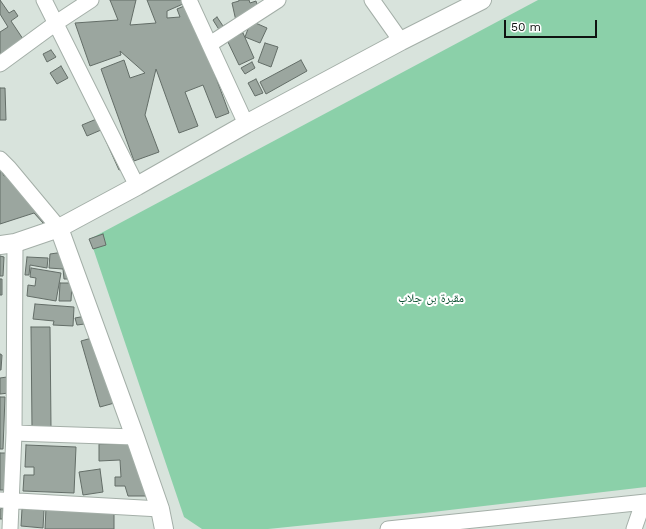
<!DOCTYPE html>
<html>
<head>
<meta charset="utf-8">
<style>
  body { margin:0 }
  #map { position:relative; width:646px; height:529px; overflow:hidden; background:#d8e3dc; font-family:"Work Sans",sans-serif }
  canvas { display:block }
  .scale { position:absolute; left:504px; top:20px; width:93px; height:18px; box-sizing:border-box; border:2px solid #0f1311; border-top:0; padding-left:5px; font-size:12px; line-height:14px; white-space:nowrap; color:#0f1311; -webkit-text-stroke:3px #fff; paint-order:stroke }
</style>
</head>
<body>
<div id="map">
<canvas width="646" height="529"></canvas>
<div class="scale">50 m</div>
</div>
<script>
const context = document.querySelector('canvas').getContext('2d');
context.lineJoin = 'round';
function fill(path, color) {
  context.fillStyle = color;
  context.fill(path, 'evenodd');
}
function poly(rows) {
  const path = new Path2D();
  for (const r of rows) {
    path.moveTo(r[0], r[1]);
    for (let i = 2; i < r.length; i += 2) path.lineTo(r[i], r[i + 1]);
  }
  return path;
}
function strokePath(path, color, width, dash) {
  context.strokeStyle = color;
  context.lineWidth = width;
  context.lineCap = dash ? 'butt' : 'round';
  context.setLineDash(dash || []);
  context.stroke(path);
}
function label(font, color, halo, rows, align = 'center') {
  context.font = font + ' "Work Sans","Noto Naskh Arabic",sans-serif';
  context.lineWidth = 4;
  context.setLineDash([]);
  context.textBaseline = 'middle';
  context.strokeStyle = halo;
  context.fillStyle = color;
  for (const [text, x, y, turn = 0] of rows) {
    context.save();
    context.translate(x, y);
    context.rotate((+turn || 0) * Math.PI / 180);
    context.textAlign = isNaN(turn) ? turn : align;
    if (halo) context.strokeText(text, 0, 0);
    context.fillText(text, 0, 0);
    context.restore();
  }
}
fill(poly([
  [538,0,646,0,646,487,424,513,268,529,202,529,184,517,90,239]
]), '#8bd0a9');
const building = poly([
  [0,0,9,13,14,10,18,16,11,21,25,42,0,57,0,32,8,27,0,14,0,0],
  [110,0,136,0,130,25,156,23,147,0,181,0,183,4,167,11,167,18,180,17,177,9,189,4,229,113,216,118,203,85,185,92,198,126,179,133,156,69,145,115,159,152,134,161,101,69,124,60,130,78,145,73,120,51,121,55,90,66,75,23,118,20,110,0],
  [239,0,249,0,250,3,256,1,260,15,236,21,232,3,239,1,239,0],
  [217,17,223,26,230,22,234,29,223,36,213,20,217,17],
  [251,21,267,28,260,43,245,37,251,21],
  [243,33,254,58,239,65,227,40,243,33],
  [265,43,278,47,271,67,258,62,265,43],
  [51,50,56,57,47,62,43,54,51,50],
  [301,60,307,71,266,94,260,82,301,60],
  [252,62,255,68,245,74,241,68,252,62],
  [61,66,68,78,57,84,50,73,61,66],
  [256,79,263,93,255,96,248,83,256,79],
  [0,88,5,88,6,120,0,120,0,88],
  [99,118,130,166,119,170,101,130,87,136,82,125,99,118],
  [0,167,4,176,9,174,39,209,44,224,34,213,0,224,0,167],
  [103,234,106,245,93,249,89,239,103,234],
  [64,252,71,279,64,279,63,269,49,268,50,254,64,252],
  [0,256,4,257,3,276,0,276,0,256],
  [27,257,48,258,47,268,30,265,29,275,25,275,27,257],
  [31,268,61,273,56,301,27,296,28,285,35,286,36,278,30,277,31,268],
  [0,279,2,279,2,295,0,295,0,279],
  [60,283,72,283,71,301,59,301,60,283],
  [35,304,74,307,73,326,53,325,54,321,33,319,35,304],
  [91,315,92,323,77,325,75,318,91,315],
  [31,327,50,327,51,427,32,428,31,327],
  [99,336,118,402,100,407,81,341,99,336],
  [0,354,2,355,1,370,0,370,0,354],
  [7,377,9,393,0,394,0,378,7,377],
  [0,397,5,397,3,449,0,449,0,397],
  [131,440,154,496,128,496,125,486,115,486,115,477,121,477,120,460,99,461,99,444,118,444,131,440],
  [26,445,76,447,74,493,23,491,24,475,34,475,34,467,25,467,26,445],
  [0,453,7,453,8,490,0,490,0,453],
  [100,469,103,492,83,495,79,472,100,469],
  [3,508,4,519,0,519,0,509,3,508],
  [46,508,114,510,114,529,45,529,46,508],
  [22,509,44,510,43,528,21,526,22,509]
]);
fill(building, '#9ba69f');
strokePath(building, '#636d67', 1);
const minor = poly([
  [44,0,137,186],
  [189,0,246,124],
  [372,0,401,41],
  [210,44,278,0],
  [0,64,56,23,91,0],
  [0,159,9,168,59,228],
  [14,433,135,437],
  [0,500,160,509],
  [10,529,14,433,15,243],
  [388,529,646,502],
  [634,529,643,503]
]);
const tertiary = poly([
  [59,228,135,437,160,509,164,529],
  [0,245,15,243,59,228,137,186,246,124,401,41,482,0]
]);
strokePath(minor, '#a4afa8', 17);
strokePath(tertiary, '#a4afa8', 20);
strokePath(minor, '#fff', 15);
strokePath(tertiary, '#fff', 18);
label('12px', '#105435', '#fff', [
  ["مقبرة بن جلاب",431,298]
]);
</script>
</body>
</html>
